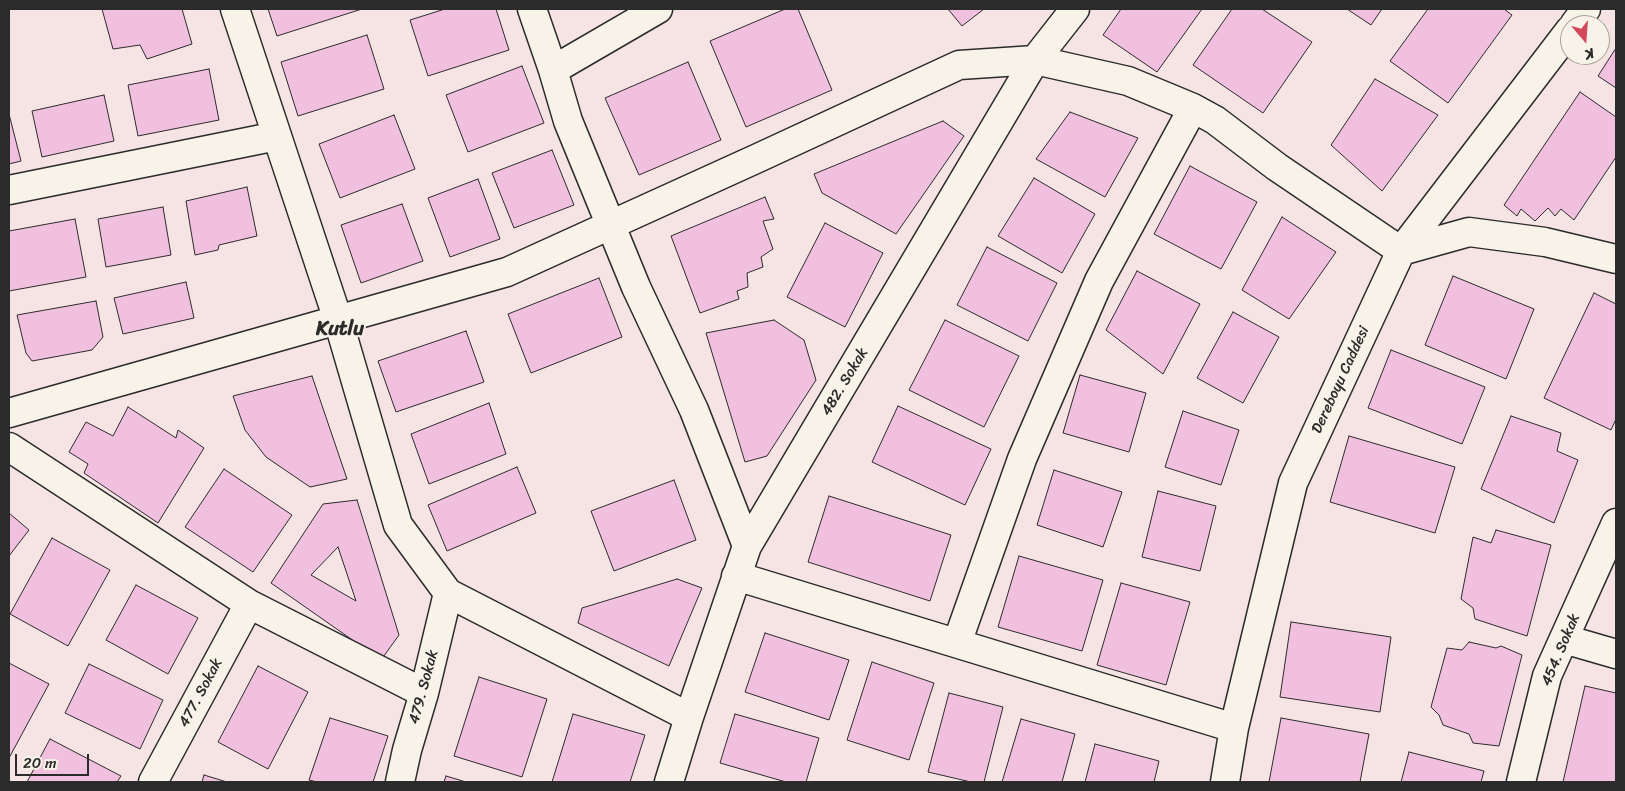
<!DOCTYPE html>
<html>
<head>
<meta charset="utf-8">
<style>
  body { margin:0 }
  #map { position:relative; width:1625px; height:791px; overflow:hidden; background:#f6e4e5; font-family:Sriracha,sans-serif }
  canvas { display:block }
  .frame { position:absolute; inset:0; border:10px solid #2b2b2b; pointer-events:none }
  .north { position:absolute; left:1560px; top:15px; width:50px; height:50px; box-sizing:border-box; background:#f7f3e8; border:1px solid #a5a39c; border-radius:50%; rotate:162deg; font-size:14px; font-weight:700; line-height:20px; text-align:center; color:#2b2b2b }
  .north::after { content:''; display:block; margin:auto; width:18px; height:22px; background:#d1495b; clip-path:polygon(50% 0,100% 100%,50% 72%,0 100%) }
  .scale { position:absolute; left:15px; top:754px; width:74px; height:22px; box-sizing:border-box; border:2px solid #2b2b2b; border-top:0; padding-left:6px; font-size:15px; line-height:18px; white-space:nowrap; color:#2b2b2b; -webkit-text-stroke:4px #f7f3e8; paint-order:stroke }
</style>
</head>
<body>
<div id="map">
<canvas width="1625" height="791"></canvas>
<div class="frame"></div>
<div class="north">K</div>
<div class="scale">20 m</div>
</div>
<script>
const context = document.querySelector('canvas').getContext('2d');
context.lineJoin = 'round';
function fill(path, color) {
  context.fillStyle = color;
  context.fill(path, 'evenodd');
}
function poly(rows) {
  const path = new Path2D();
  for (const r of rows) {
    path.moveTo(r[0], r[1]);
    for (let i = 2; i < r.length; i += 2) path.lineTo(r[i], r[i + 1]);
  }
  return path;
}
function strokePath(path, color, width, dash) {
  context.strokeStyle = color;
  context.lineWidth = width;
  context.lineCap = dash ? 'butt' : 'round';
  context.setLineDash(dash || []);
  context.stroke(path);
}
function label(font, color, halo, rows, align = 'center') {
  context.font = font + ' Sriracha,sans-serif';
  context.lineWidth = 4;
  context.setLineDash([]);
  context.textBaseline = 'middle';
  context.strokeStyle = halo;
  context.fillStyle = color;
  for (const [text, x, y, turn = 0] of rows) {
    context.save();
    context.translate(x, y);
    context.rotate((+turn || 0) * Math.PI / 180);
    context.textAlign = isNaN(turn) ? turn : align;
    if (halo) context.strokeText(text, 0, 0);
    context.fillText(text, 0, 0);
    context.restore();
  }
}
const building = poly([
  [102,9,182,9,192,44,147,59,140,45,113,49,102,9],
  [268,9,362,9,277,36,268,9],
  [445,9,496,9,509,50,428,76,410,20,445,9],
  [785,9,798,9,832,90,746,127,710,41,785,9],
  [948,9,984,9,962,26,948,9],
  [1121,9,1202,9,1157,72,1103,35,1121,9],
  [1232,9,1262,9,1312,42,1263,113,1193,65,1232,9],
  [1347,9,1382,9,1371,25,1347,9],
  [1428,9,1504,9,1512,15,1448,103,1390,61,1428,9],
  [367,35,384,89,298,116,281,62,367,35],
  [1616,48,1616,88,1598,76,1616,48],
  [688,62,721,140,639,175,605,98,688,62],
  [522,66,544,123,468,152,446,95,522,66],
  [209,69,219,120,138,136,128,85,209,69],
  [1375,79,1438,115,1382,191,1331,145,1375,79],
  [1580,92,1616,117,1616,157,1574,220,1561,209,1555,216,1548,208,1535,221,1521,209,1517,216,1504,205,1580,92],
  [104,95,114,141,42,157,32,111,104,95],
  [1070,112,1138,138,1105,197,1036,159,1070,112],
  [9,114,21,161,9,164,9,114],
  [394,115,415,169,340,198,319,144,394,115],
  [943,121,964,136,896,234,822,193,814,174,943,121],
  [552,150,574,205,514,228,492,173,552,150],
  [1190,166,1257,202,1221,269,1154,234,1190,166],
  [1034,178,1095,214,1062,273,998,236,1034,178],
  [478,179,500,239,450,257,428,198,478,179],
  [247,187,257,236,219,245,218,250,195,255,186,201,247,187],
  [765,197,774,219,763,221,773,249,761,257,763,267,747,273,748,287,737,291,739,299,700,313,671,236,765,197],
  [402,204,423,261,361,283,341,225,402,204],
  [163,207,171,255,106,267,98,219,163,207],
  [1282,217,1336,252,1289,319,1242,290,1282,217],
  [75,219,86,277,9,291,9,231,75,219],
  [825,223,883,253,845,327,787,297,825,223],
  [987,247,1057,283,1028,341,957,305,987,247],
  [1137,271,1200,304,1163,374,1106,330,1137,271],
  [1453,276,1534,309,1506,379,1425,345,1453,276],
  [599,278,622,337,531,373,508,314,599,278],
  [186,282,194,318,123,334,114,298,186,282],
  [1594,293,1616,304,1616,419,1611,430,1544,398,1594,293],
  [96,301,103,337,92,350,32,361,26,353,17,315,96,301],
  [1233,312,1279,337,1243,403,1197,378,1233,312],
  [774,320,804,340,816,380,767,456,745,462,706,333,774,320],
  [945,320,1019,356,984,427,909,390,945,320],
  [466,331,484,382,396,412,378,361,466,331],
  [1391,350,1485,387,1462,444,1368,408,1391,350],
  [1080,375,1146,393,1129,452,1063,433,1080,375],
  [312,376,347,479,310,487,266,457,245,430,233,396,312,376],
  [489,403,506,454,429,484,411,434,489,403],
  [898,406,991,449,965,505,872,462,898,406],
  [128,407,176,438,178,430,204,448,158,523,84,473,88,464,69,452,86,422,113,436,128,407],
  [1183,411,1239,430,1221,485,1165,467,1183,411],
  [1511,416,1561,433,1557,451,1578,460,1554,523,1481,489,1511,416],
  [1349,436,1455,467,1435,533,1330,502,1349,436],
  [517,467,536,513,447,551,428,505,517,467],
  [224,469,292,515,253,572,185,527,224,469],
  [1054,470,1122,492,1103,547,1037,525,1054,470],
  [674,480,696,540,614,571,591,511,674,480],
  [1158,491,1216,506,1200,571,1142,557,1158,491],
  [829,496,951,535,930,601,808,562,829,496],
  [357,500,399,635,381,660,271,583,323,504,357,500],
  [338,547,356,601,311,575,338,547],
  [9,513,29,530,9,556,9,513],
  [1496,530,1551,545,1527,636,1475,619,1473,608,1461,599,1473,537,1491,543,1496,530],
  [52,538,110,570,68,646,10,614,52,538],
  [1019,556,1103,580,1082,651,998,627,1019,556],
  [677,579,702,588,669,666,578,623,582,608,677,579],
  [1121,583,1190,602,1166,685,1097,665,1121,583],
  [136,585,198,618,168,674,106,640,136,585],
  [1291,622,1391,637,1380,712,1280,697,1291,622],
  [765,633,849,660,829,720,745,692,765,633],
  [1469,642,1496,648,1501,646,1522,655,1499,746,1473,743,1469,734,1443,725,1439,715,1431,707,1447,648,1462,650,1469,642],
  [872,662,934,683,909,760,847,740,872,662],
  [9,663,49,684,9,758,9,663],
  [89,664,163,700,140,749,65,713,89,664],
  [258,666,308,692,268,769,218,742,258,666],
  [479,677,547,699,522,777,454,756,479,677],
  [1585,686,1616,693,1616,782,1563,782,1585,686],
  [949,693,1003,707,984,782,971,782,928,772,949,693],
  [573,714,645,735,630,782,552,782,573,714],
  [735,714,819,738,806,782,786,782,720,763,735,714],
  [330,718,388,736,373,782,317,782,309,780,330,718],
  [1281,718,1369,734,1360,782,1269,782,1281,718],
  [1021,719,1075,734,1062,782,1002,782,1021,719],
  [50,739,121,776,117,782,27,782,50,739],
  [1095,744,1159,761,1154,782,1085,782,1095,744],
  [1409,752,1484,771,1481,782,1401,782,1409,752],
  [204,775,227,782,202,782,204,775],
  [446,776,466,782,444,782,446,776]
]);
fill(building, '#f2c0df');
strokePath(building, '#2b2b2b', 1);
const minor = poly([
  [235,9,338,320,398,525,448,593,689,717],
  [532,9,553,70,568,121,636,287,694,410,747,546],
  [1574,25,1586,9],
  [553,70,658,9],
  [9,190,277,136],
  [9,413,507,272,758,158,959,65,1035,60,1128,81,1193,108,1215,120,1277,167,1401,251,1469,232,1545,242,1616,259],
  [9,447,249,604,424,693],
  [736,576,1234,728],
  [1564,639,1616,654],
  [957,643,1022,459,1099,281,1193,108],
  [153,782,249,604],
  [400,782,407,750,424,693,448,593],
  [669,782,689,717,747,546,1035,60,1075,9],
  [1225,782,1234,728,1293,483,1401,251,1570,30],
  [1521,782,1547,676,1616,523]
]);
strokePath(minor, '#2b2b2b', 31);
strokePath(minor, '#f7f3e8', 28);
label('15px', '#2b2b2b', '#f7f3e8', [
  ["Dereboyu Caddesi",1341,380,-65],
  ["482. Sokak",845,382,-59],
  ["454. Sokak",1561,650,-67],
  ["479. Sokak",424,687,-75],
  ["477. Sokak",201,693,-62]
]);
label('bold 20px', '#2b2b2b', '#f7f3e8', [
  ["Kutlu",340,330]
]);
</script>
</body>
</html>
